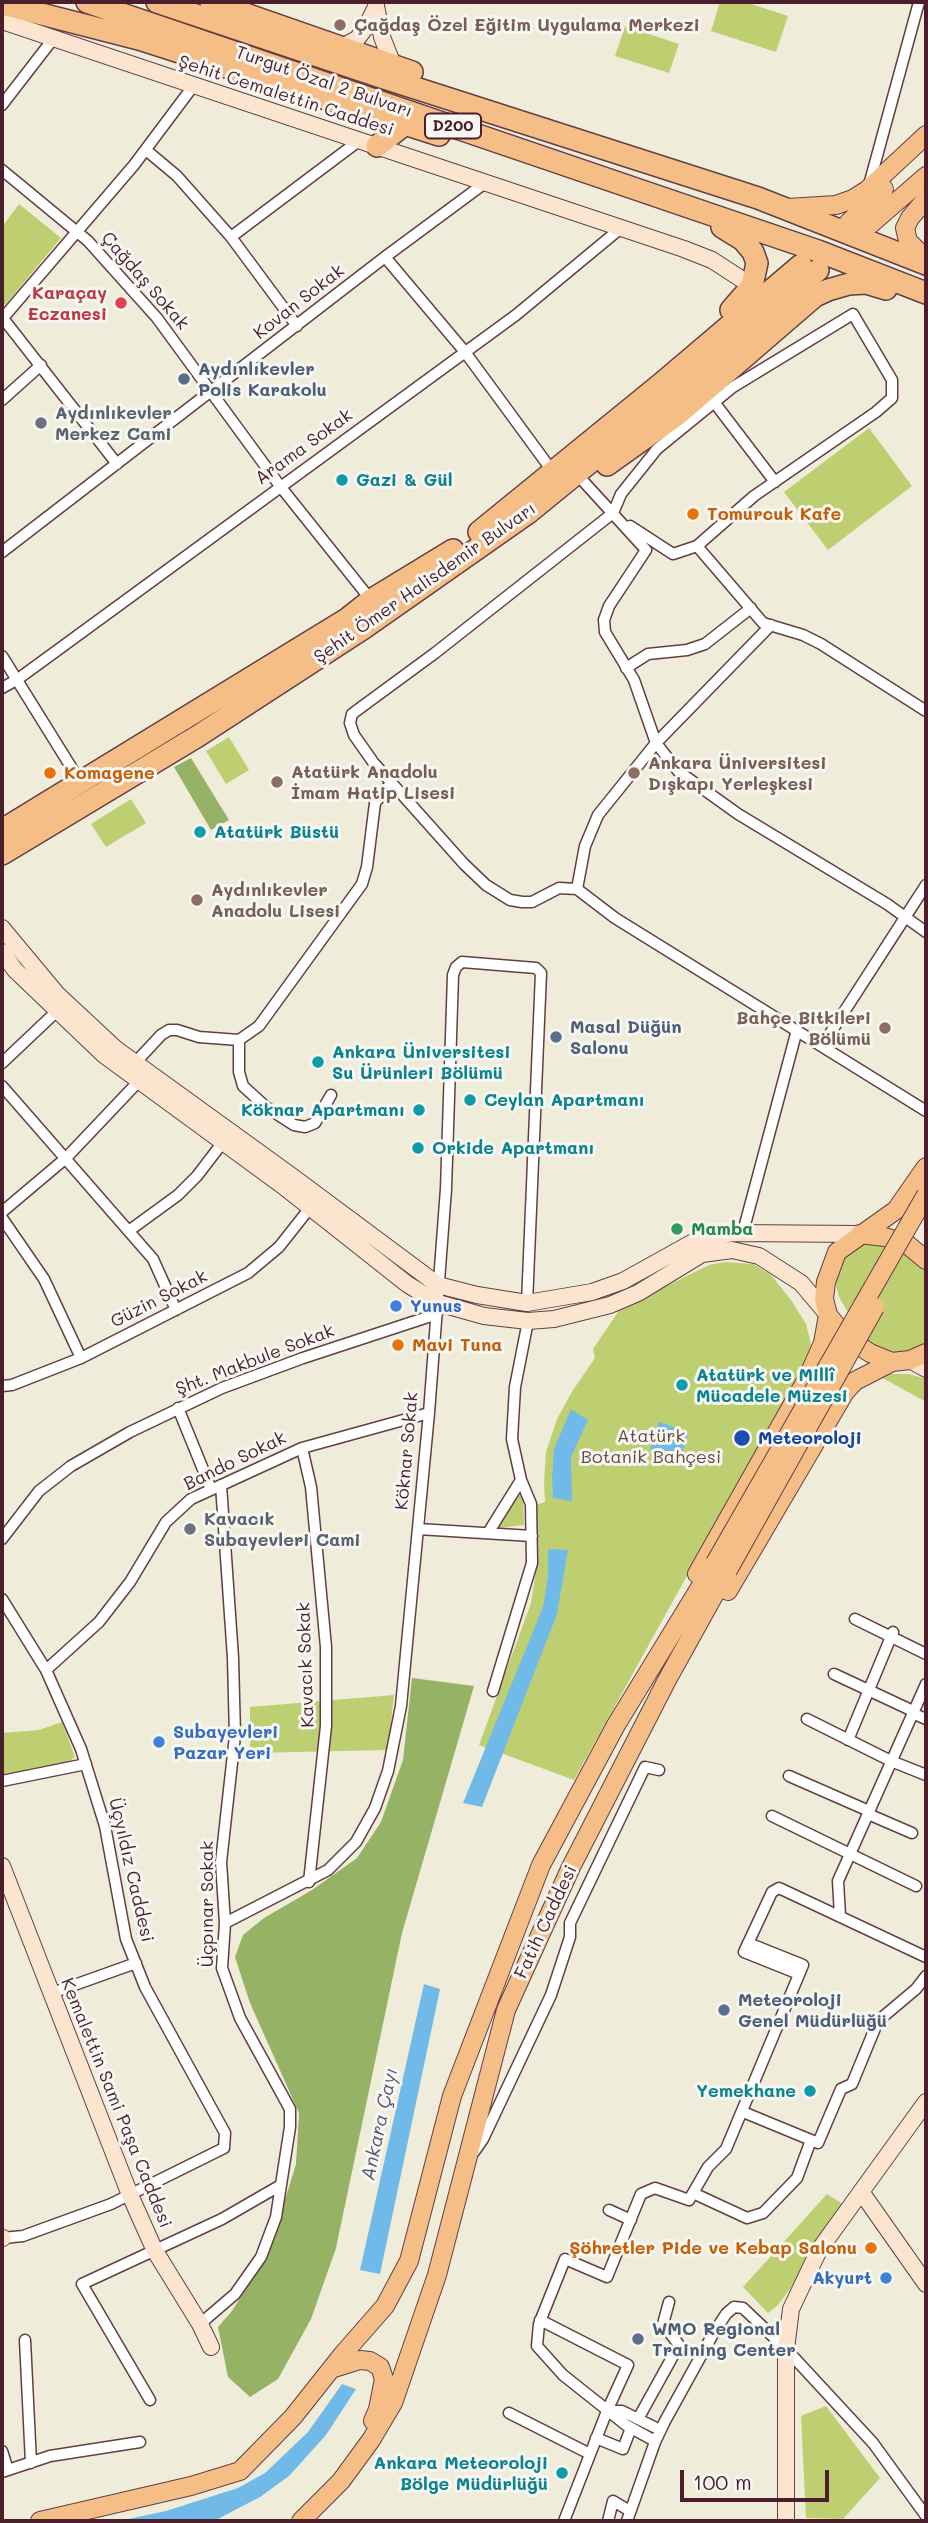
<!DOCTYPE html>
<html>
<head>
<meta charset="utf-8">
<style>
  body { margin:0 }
  #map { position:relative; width:928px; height:2523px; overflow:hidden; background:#f0ecda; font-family:Mali,sans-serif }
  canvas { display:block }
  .frame { position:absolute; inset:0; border:4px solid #4a1f2b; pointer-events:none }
  .scale { position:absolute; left:680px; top:2470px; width:149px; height:32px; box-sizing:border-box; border:4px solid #4a1f2b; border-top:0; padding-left:9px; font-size:21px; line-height:24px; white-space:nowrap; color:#4a1f2b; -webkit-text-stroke:5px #f6f6f2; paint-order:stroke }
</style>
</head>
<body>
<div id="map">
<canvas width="928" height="2523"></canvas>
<div class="frame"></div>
<div class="scale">100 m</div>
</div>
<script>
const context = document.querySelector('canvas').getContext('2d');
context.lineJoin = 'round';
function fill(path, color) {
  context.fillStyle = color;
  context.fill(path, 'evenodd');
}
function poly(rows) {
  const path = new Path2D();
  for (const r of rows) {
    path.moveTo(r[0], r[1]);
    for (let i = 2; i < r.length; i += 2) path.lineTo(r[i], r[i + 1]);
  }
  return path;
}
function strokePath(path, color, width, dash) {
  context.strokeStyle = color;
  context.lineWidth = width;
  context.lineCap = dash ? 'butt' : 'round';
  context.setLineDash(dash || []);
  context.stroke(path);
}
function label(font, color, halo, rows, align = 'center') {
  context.font = font + ' Mali,sans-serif';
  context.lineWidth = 6;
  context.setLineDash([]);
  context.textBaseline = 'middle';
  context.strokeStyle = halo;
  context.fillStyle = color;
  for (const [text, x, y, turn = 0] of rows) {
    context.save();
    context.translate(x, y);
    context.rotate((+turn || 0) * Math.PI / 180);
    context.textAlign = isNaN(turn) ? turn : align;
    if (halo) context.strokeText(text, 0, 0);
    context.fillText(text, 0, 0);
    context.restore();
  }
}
fill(poly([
  [720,2,745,2,788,16,776,52,711,31],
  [625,26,679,44,669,73,615,56],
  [19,204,61,238,5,305,2,302,2,227],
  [869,428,912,486,828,550,784,492],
  [229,737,249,770,226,784,206,751],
  [131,799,146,823,106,847,91,824],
  [871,1242,905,1253,926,1272,926,1343,914,1349,903,1353,882,1351,864,1340,839,1297,836,1286,837,1272,844,1258,860,1245],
  [725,1262,753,1264,771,1275,791,1300,806,1324,811,1344,808,1357,574,1780,479,1745,531,1603,538,1557,536,1505,545,1502,544,1485,546,1452,557,1419,573,1390,595,1358,593,1349,620,1309,709,1265],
  [888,1374,909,1374,926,1379,926,1402,881,1377],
  [523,1495,524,1525,499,1528,499,1518,516,1496],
  [394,1695,388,1750,250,1753,250,1707],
  [62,1722,75,1757,66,1764,2,1775,2,1733,39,1730],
  [827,2194,843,2204,799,2277,778,2305,768,2313,743,2287],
  [826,2406,880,2478,843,2519,806,2518,801,2416]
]), '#becf72');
fill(poly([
  [191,758,229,820,211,830,174,767],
  [412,1678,474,1686,402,1933,336,2248,311,2319,278,2379,250,2397,228,2377,218,2327,232,2311,269,2252,296,2164,299,2113,250,2003,235,1957,243,1935,264,1918,312,1890,357,1858,381,1822,403,1760]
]), '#96b264');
fill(poly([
  [571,1409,588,1420,571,1457,572,1501,553,1498,552,1479,554,1449],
  [659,1422,689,1432,680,1459,669,1456,666,1451,662,1453,650,1449],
  [548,1549,568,1550,557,1614,482,1807,463,1803,543,1607,548,1577],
  [424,1984,440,1989,380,2274,360,2270],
  [342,2384,356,2389,326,2435,289,2476,260,2497,214,2521,119,2521,166,2511,238,2488,265,2473,308,2432]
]), '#70bae9');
const street = poly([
  [2,105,53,39],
  [146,150,177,176,231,237,297,326],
  [2,170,88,241,157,318,280,486,371,600],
  [869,185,919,2],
  [231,237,360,140],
  [385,257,465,352,553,472],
  [2,317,117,464],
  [3,318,134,165,194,85],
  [2,400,41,365],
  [714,402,775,482],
  [584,482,646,550,609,606,604,620,605,632,634,680,656,743,678,771,738,814,887,904,926,932],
  [630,526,673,554,697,546,763,623,803,635,821,644,926,711],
  [2,552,385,257,485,183],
  [771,625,656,743,598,815,585,846,577,889,615,918,926,1111],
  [2,656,81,783],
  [626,668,648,654,687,650,705,644,751,608],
  [2,688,18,679,516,315,621,228],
  [577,889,559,888,532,902,522,902,510,900,486,885,464,864,373,762,354,735,350,723,352,714,435,653,613,513,621,494,657,449,733,387,853,314,892,380,892,398,876,412,754,496,697,546],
  [239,1040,239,1072,243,1086,266,1107,294,1125,305,1127,315,1123,331,1095],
  [822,1046,926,885],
  [2,1063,57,1011],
  [135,1063,161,1035,169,1030,177,1030,199,1037,239,1040,259,1026,362,884,367,867,375,803,391,783],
  [2,1086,153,1259,176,1310],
  [2,1212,66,1158,139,1081],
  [2,1218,44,1279,81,1358],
  [130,1230,178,1195,197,1176,223,1142],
  [743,1232,797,1030],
  [2,1386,12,1385,81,1358,248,1273,279,1247,309,1209],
  [178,1408,211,1489],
  [302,1448,311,1487,326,1647,326,1726,309,1882],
  [418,1529,532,1536],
  [488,1533,521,1480],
  [2,1539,39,1491,71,1466,130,1432,222,1388,303,1358,437,1314],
  [2,1599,46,1670,81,1749,105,1826,126,1939,145,1987,225,2133,224,2148,111,2204,23,2236,3,2238],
  [855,1619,926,1654],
  [46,1670,99,1622,130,1582,166,1522,191,1499,302,1448,429,1413],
  [834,1674,913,1711],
  [493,1691,532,1563,531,1504,521,1480,512,1439,515,1387,528,1321],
  [912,1713,926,1719],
  [807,1719,891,1761,926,1775],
  [848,1740,893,1632],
  [789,1776,869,1811],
  [2,1781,86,1764],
  [868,1814,912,1833],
  [772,1816,916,1886],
  [840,1916,838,1881,926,1684],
  [225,1923,328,1870,356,1842,375,1808,388,1771,401,1706,429,1413,446,1189,453,975,456,967,462,962,536,968,541,973,527,1303],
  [799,1974,744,1952,772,1892,779,1888,926,1957],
  [52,1993,136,1963],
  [743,2112,811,2140],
  [474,2152,483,2139,551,1995,570,1937,570,1923,645,1767,659,1770],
  [693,2193,747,2218,763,2213,797,2178,811,2140,818,2143,841,2089,852,2084,878,2021,916,1989,926,1976],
  [609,2210,631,2220],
  [540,2320,628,2365,607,2411,564,2521],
  [200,2324,235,2294,261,2257,276,2217,290,2127,290,2109,240,2018,222,1968,225,1923,221,1862,235,1736,233,1658,221,1485],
  [25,2340,31,2463],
  [150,2400,82,2284,222,2219,281,2185],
  [607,2411,622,2411,660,2430],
  [509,2413,590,2454],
  [638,2419,679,2345,663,2324,669,2302],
  [596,2438,623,2449,631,2428],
  [655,2441,626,2425,563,2375,537,2346,539,2324,565,2259,607,2277,641,2194,655,2188,689,2200,708,2167,726,2149,803,1965,748,1943],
  [2,2451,8,2470],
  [2,2472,50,2456,140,2442],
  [608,2521,613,2501,630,2511],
  [627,2521,655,2442,665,2421,713,2334,726,2314,734,2307,743,2308,786,2349,873,2443,926,2516]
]);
const secondary = poly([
  [376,6,382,37,393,65],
  [2,21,684,249,712,260,752,286],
  [342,47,357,39,366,27,376,7],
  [2,928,57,994,116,1049,293,1177,438,1285,477,1295,527,1303,592,1292,623,1281,695,1241,733,1233,860,1234],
  [2,952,15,970,104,1055,283,1186,407,1284,438,1303,484,1316,528,1321,554,1319,610,1305,638,1293,702,1254,732,1250,759,1256,801,1283,828,1315],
  [910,1360,926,1369],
  [2,1866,130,2195,155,2251,200,2324,211,2347],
  [862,2193,926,2284],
  [2,2238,3,2238],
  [786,2521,786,2349,791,2309,819,2250,926,2102]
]);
const primary = poly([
  [926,199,910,218,905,228,908,241,926,259],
  [787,208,836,205,853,199,867,190,926,135],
  [848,223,884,189],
  [864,230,926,176],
  [926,1167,896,1210,837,1252,826,1282,824,1299,828,1315,841,1331,852,1341,870,1353,892,1362,910,1360,926,1353],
  [860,1234,885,1237,908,1245,926,1260],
  [697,1574,807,1379,823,1343,828,1315],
  [728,1591,845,1392,855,1381,892,1362],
  [331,2369,360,2360,370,2361,380,2367,384,2379,378,2409,373,2421],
  [40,2521,191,2486,240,2471,293,2417,343,2354,385,2306,409,2261,452,2096,541,1865,616,1725,715,1563],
  [301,2521,341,2481,371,2440,393,2403,437,2275,506,2010,571,1867,667,1680,728,1570]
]);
const highway = poly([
  [87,2,818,251,926,293],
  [157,2,378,76,758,198,926,264],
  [211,2,412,72],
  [2,4,139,39,439,135],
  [377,146,404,125],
  [722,227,743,240,753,252,757,263,752,286,731,310],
  [607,465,677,415,815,296,828,290,849,284,866,283,886,289],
  [479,532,662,383,801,265],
  [2,830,347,619,371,600,453,550],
  [2,854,198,736,364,628,528,513,670,397,818,270]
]);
strokePath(street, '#633e45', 13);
strokePath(secondary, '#633e45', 18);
strokePath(primary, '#633e45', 20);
strokePath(highway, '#633e45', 24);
strokePath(street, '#fff', 10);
strokePath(secondary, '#fbe5cf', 16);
strokePath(primary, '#f6be87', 18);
strokePath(highway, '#f6be87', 21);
const primaryBridge = poly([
  [715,1563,926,1195],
  [728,1570,875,1307]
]);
strokePath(primaryBridge, '#633e45', 20, []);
strokePath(primaryBridge, '#f6be87', 18);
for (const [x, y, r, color] of [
  [340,25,7,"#8d6e63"],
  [121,303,7,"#e0444e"],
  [184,379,7,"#5c6f8a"],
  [41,423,7,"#6b7280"],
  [342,480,7,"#0f9aa8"],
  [693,514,7,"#e8710a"],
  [50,773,7,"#e8710a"],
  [634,773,7,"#8d6e63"],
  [277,782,7,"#8d6e63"],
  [200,832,7,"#0f9aa8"],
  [197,900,7,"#8d6e63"],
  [885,1028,7,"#8d6e63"],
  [556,1037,7,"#5c6f8a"],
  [318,1062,7,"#0f9aa8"],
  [470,1100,7,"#0f9aa8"],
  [419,1110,7,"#0f9aa8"],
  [418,1148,7,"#0f9aa8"],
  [677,1229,7,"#2e9e5b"],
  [396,1306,7,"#3f7fe0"],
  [398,1345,7,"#e8710a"],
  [682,1385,7,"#0f9aa8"],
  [742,1438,9,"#1a4fb4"],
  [190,1529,7,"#6b7280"],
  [159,1742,7,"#3f7fe0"],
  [724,2010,7,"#5c6f8a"],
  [810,2091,7,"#0f9aa8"],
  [871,2248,7,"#e8710a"],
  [886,2278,7,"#3f7fe0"],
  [638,2339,7,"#5c6f8a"],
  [562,2473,7,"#0f9aa8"]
]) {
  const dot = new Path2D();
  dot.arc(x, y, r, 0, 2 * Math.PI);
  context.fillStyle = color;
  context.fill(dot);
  strokePath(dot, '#f6f6f2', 2.5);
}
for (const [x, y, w] of [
  [453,126,56]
]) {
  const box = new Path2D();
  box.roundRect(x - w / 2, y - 12.5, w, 25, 5);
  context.fillStyle = '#f6f6f2';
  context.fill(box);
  strokePath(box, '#4a1f2b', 2);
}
label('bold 16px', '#4a1f2b', null, [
  ["D200",453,126]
]);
label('bold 18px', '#785e54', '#f6f6f2', [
  ["Çağdaş Özel Eğitim Uygulama Merkezi",354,25],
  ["Ankara Üniversitesi",648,763],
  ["Dışkapı Yerleşkesi",648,784],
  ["Atatürk Anadolu",291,772],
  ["İmam Hatip Lisesi",291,793],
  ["Aydınlıkevler",211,890],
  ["Anadolu Lisesi",211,911],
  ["Bahçe Bitkileri",871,1018,"right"],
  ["Bölümü",871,1039,"right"]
], 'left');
label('18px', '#4a1f2b', '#f6f6f2', [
  ["Turgut Özal 2 Bulvarı",324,82,19],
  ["Şehit Cemalettin Caddesi",286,96,18],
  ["Çağdaş Sokak",145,281,49],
  ["Kovan Sokak",299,302,-38],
  ["Arama Sokak",304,447,-36],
  ["Şehit Ömer Halisdemir Bulvarı",425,583,-35],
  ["Güzin Sokak",159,1299,-27],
  ["Şht. Makbule Sokak",255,1360,-21],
  ["Köknar Sokak",407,1451,-85],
  ["Bando Sokak",235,1461,-26],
  ["Kavacık Sokak",306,1665,-92],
  ["Üçyıldız Caddesi",131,1870,77],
  ["Üçpınar Sokak",207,1904,-90],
  ["Fatih Caddesi",546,1922,-65],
  ["Kemalettin Sami Paşa Caddesi",116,2103,68]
]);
label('bold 18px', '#be3a42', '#f6f6f2', [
  ["Karaçay",107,293],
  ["Eczanesi",107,314]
], 'right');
label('bold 18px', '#4e5e75', '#f6f6f2', [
  ["Aydınlıkevler",198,369],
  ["Polis Karakolu",198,390],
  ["Masal Düğün",570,1027],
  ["Salonu",570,1048],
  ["Meteoroloji",738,2000],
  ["Genel Müdürlüğü",738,2021],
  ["WMO Regional",652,2329],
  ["Training Center",652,2350]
], 'left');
label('bold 18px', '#5b616d', '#f6f6f2', [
  ["Aydınlıkevler",55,413],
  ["Merkez Cami",55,434],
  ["Kavacık",204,1519],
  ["Subayevleri Cami",204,1540]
], 'left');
label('bold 18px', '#0d838f', '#f6f6f2', [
  ["Gazi & Gül",356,480],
  ["Atatürk Büstü",214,832],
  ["Ankara Üniversitesi",332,1052],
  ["Su Ürünleri Bölümü",332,1073],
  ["Ceylan Apartmanı",484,1100],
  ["Köknar Apartmanı",405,1110,"right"],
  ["Orkide Apartmanı",432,1148],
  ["Atatürk ve Millî",696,1375],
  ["Mücadele Müzesi",696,1396],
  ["Yemekhane",796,2091,"right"],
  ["Ankara Meteoroloji",548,2463,"right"],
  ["Bölge Müdürlüğü",548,2484,"right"]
], 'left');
label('bold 18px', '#c56008', '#f6f6f2', [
  ["Tomurcuk Kafe",707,514],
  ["Komagene",64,773],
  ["Mavi Tuna",412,1345],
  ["Şöhretler Pide ve Kebap Salonu",857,2248,"right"]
], 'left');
label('bold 18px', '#27864d', '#f6f6f2', [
  ["Mamba",691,1229]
], 'left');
label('bold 18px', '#366cbe', '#f6f6f2', [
  ["Yunus",410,1306],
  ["Subayevleri",173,1732],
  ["Pazar Yeri",173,1753],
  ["Akyurt",872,2278,"right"]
], 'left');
label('18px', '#674b3d', '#f6f6f2', [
  ["Atatürk",651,1436],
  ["Botanik Bahçesi",651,1457]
]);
label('bold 18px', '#164399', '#f6f6f2', [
  ["Meteoroloji",758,1438]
], 'left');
label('italic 19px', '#57556e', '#f6f6f2', [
  ["Ankara Çayı",380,2124,-78]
]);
</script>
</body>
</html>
